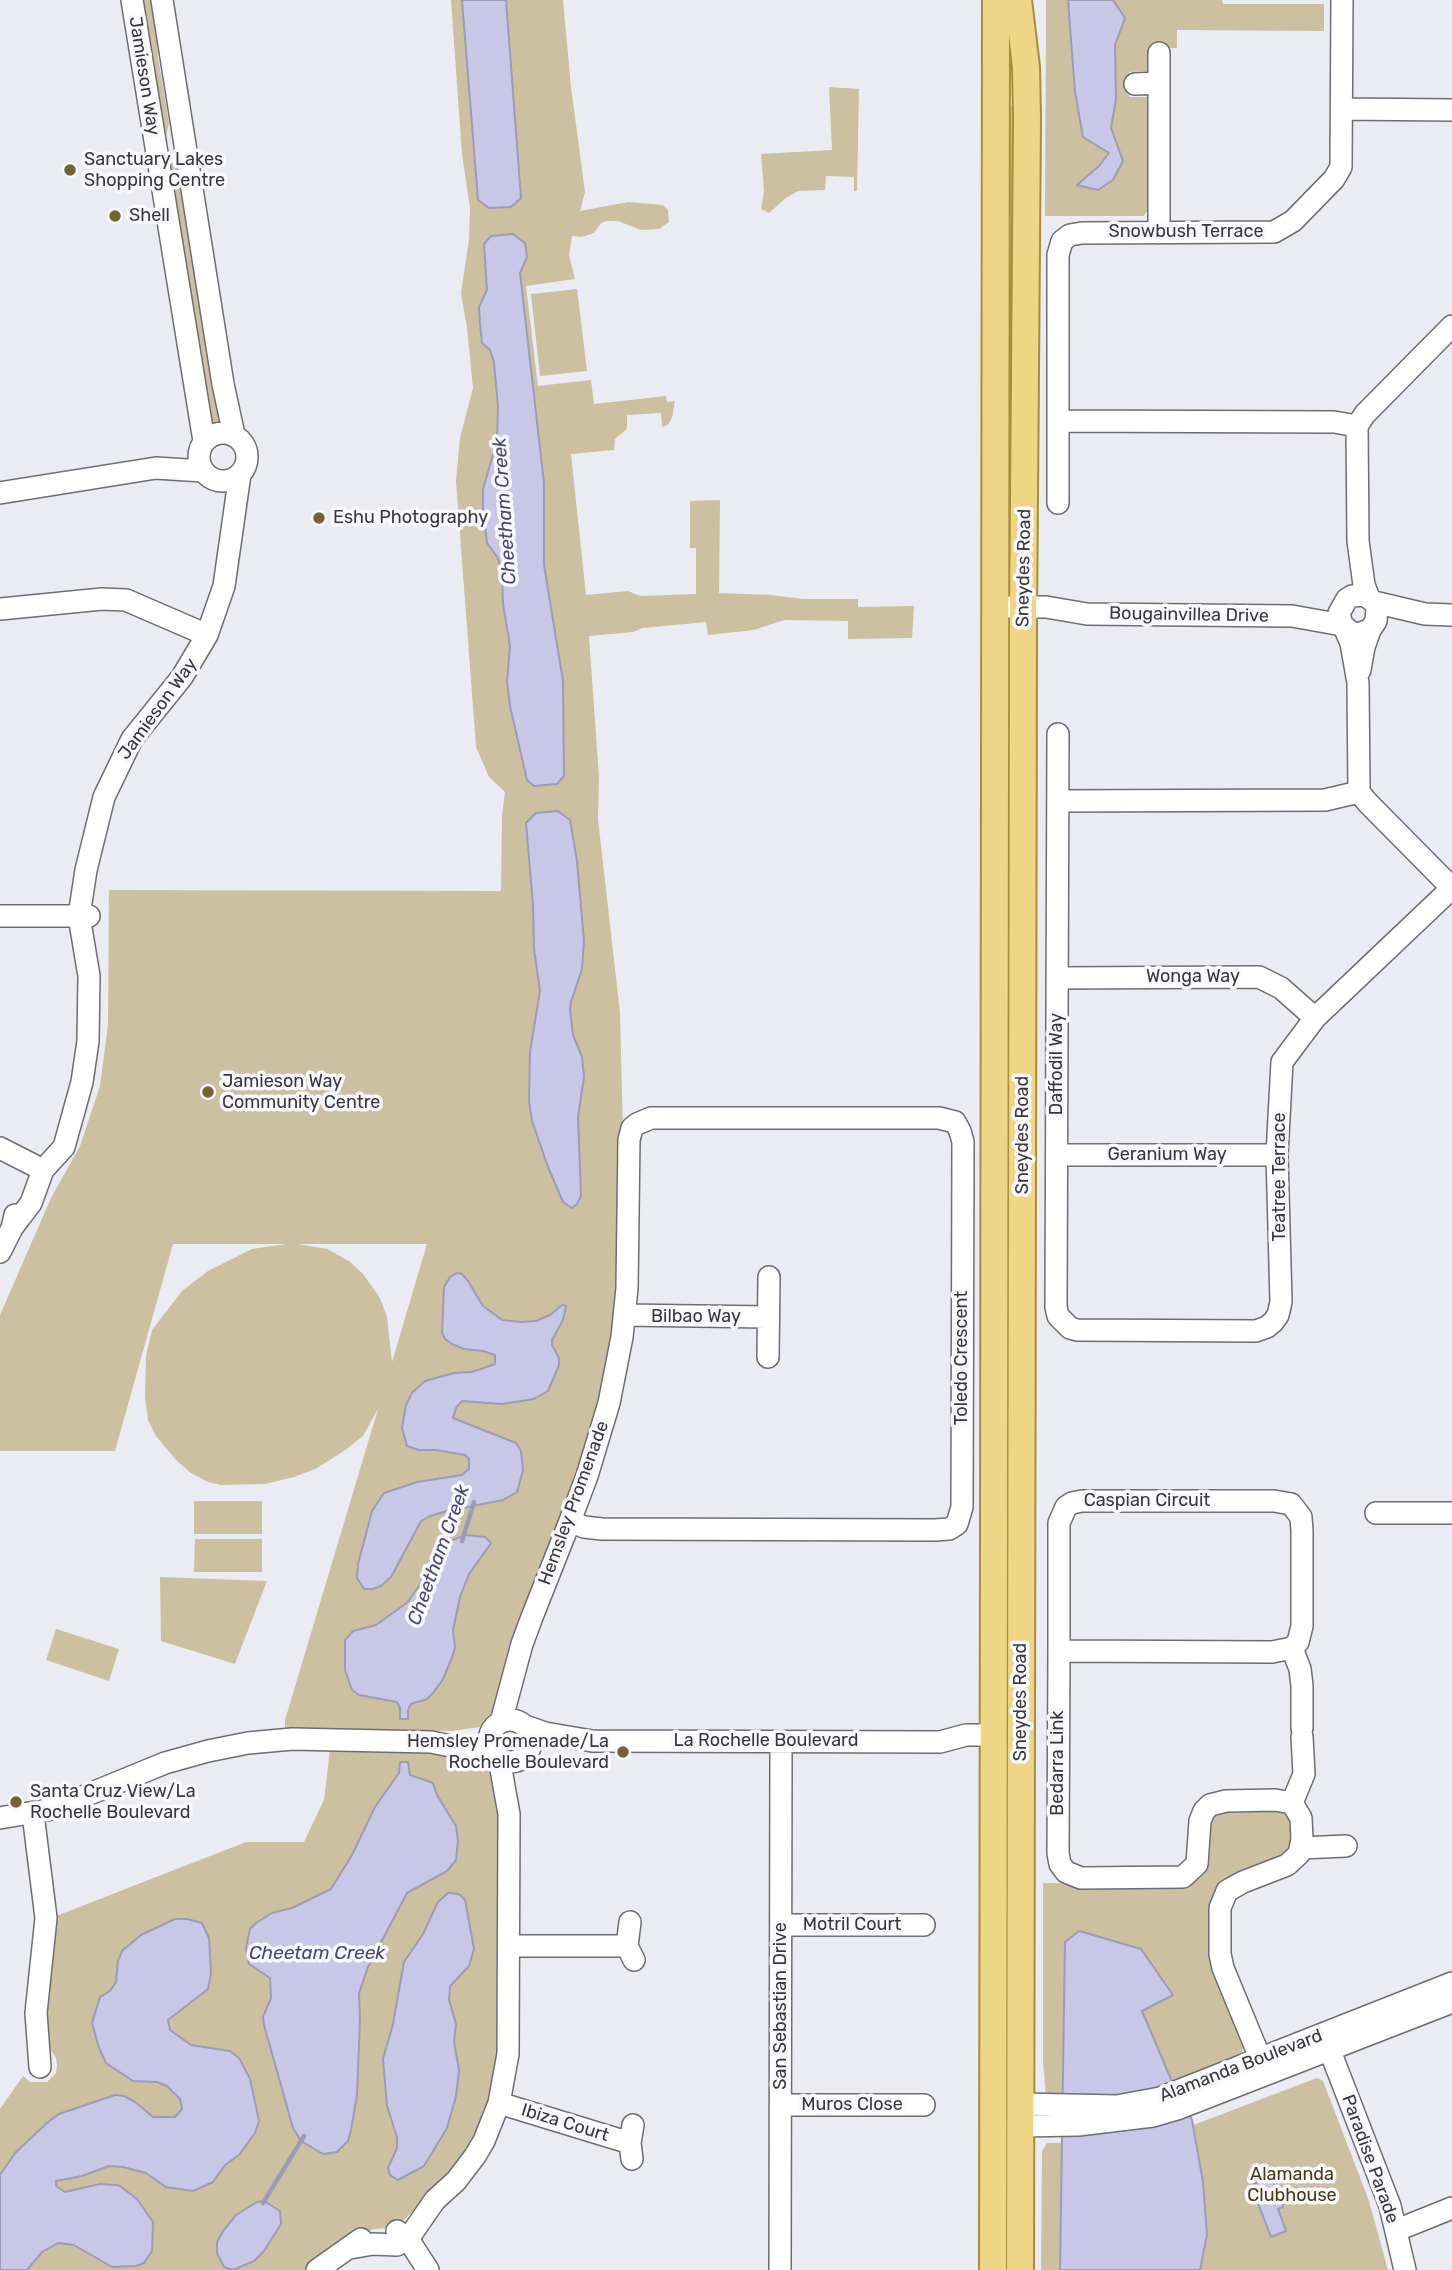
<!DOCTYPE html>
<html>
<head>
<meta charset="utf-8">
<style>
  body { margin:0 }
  canvas { display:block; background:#ebebf4 }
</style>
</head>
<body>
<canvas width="1452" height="2270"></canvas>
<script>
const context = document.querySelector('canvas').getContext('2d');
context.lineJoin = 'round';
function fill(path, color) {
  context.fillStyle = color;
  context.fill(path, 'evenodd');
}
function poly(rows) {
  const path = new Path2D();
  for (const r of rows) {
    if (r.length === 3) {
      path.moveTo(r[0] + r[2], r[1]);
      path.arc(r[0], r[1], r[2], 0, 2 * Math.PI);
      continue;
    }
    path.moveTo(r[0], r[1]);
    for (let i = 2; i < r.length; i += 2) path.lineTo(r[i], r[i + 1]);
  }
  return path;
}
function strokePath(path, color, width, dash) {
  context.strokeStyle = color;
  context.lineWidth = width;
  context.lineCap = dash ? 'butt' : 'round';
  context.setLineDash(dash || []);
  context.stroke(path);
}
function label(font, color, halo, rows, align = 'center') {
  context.font = font + ' Rubik,sans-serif';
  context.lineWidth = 7;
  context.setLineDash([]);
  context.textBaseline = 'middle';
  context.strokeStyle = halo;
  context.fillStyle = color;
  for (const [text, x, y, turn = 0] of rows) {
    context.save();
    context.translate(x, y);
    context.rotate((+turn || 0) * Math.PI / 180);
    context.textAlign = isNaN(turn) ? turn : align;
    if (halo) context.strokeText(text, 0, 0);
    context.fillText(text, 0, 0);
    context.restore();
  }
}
fill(poly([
  [140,0,155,0,158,57,169,123,166,136],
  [451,0,563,0,571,87,585,192,580,211,628,202,663,205,668,210,669,222,659,229,641,230,618,221,607,221,601,223,594,233,582,237,572,236,569,255,575,279,526,286,538,386,591,380,594,404,666,396,667,402,675,401,672,418,668,425,662,427,661,413,627,415,627,429,615,439,614,450,571,454,586,595,628,591,640,596,696,594,696,548,690,548,690,501,720,500,719,593,771,595,803,599,858,599,858,607,914,606,912,638,848,639,848,621,784,620,754,630,708,635,706,622,643,628,633,632,589,636,599,777,598,819,620,1013,623,1133,622,1269,606,1393,493,1719,479,1727,453,1731,300,1730,285,1729,285,1720,378,1409,363,1436,344,1451,315,1469,294,1477,265,1484,221,1485,208,1482,191,1473,176,1460,156,1436,148,1420,145,1398,146,1356,152,1330,182,1291,208,1271,252,1249,287,1244,173,1244,115,1451,0,1451,0,1315,51,1198,80,1146,100,1086,108,1025,109,890,501,891,502,816,505,792,489,777,476,747,456,481,460,438,473,388,467,328,461,293,469,239,470,208,462,154],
  [297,1244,427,1244,392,1362,387,1317,380,1298,363,1274,349,1261,327,1249],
  [1046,0,1222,0,1223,4,1324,4,1324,31,1177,30,1177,48,1150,48,1150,71,1129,72,1129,97,1150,97,1150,209,1143,216,1045,216],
  [829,87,859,89,857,191,854,191,854,177,826,176,825,190,798,191,786,198,769,213,761,209,764,191,761,154,832,150],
  [1011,106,1016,106,1015,575,1003,575,1005,157],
  [174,163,180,169,222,424,211,424,168,164],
  [577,289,587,371,540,376,531,294],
  [194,1501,262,1501,262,1534,194,1534],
  [195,1539,262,1539,262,1572,194,1572],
  [160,1577,267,1581,235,1664,161,1641],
  [56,1629,119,1649,109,1681,46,1660],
  [330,1749,443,1749,483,1756,499,1773,501,2071,472,2151,400,2224,392,2228,373,2229,362,2233,308,2270,0,2270,0,2109,23,2076,30,2082,47,2082,56,2073,57,2065,56,2058,43,2038,51,1918,246,1842,304,1842,324,1800],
  [1285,1810,1295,1827,1290,1856,1220,1890,1244,2038,1242,2054,1183,2082,1046,2096,1043,2061,1043,1883,1188,1884,1202,1873,1205,1833,1216,1811],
  [1317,2078,1323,2081,1369,2201,1388,2270,1041,2270,1042,2151,1047,2143,1115,2143,1188,2127]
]), '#ccc0a0');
const water = poly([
  [462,0,506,0,521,198,511,207,489,208,478,200,462,0],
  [1068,0,1113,0,1125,18,1115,45,1116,99,1111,128,1123,161,1113,180,1098,190,1077,185,1099,166,1109,153,1083,137,1075,92,1068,0],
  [513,234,525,243,527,257,520,273,544,483,544,565,563,681,564,776,557,784,534,786,527,780,510,706,507,682,510,646,503,604,502,574,498,558,487,543,483,510,483,489,497,441,498,407,494,362,490,350,482,343,480,324,479,307,487,290,484,244,491,236,513,234],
  [558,811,570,820,577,861,584,941,582,969,571,1002,570,1010,573,1035,582,1057,584,1077,578,1117,581,1196,577,1204,572,1208,563,1202,548,1167,532,1121,529,1101,530,1052,540,991,534,949,533,905,526,823,536,813,558,811],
  [457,1273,462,1274,468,1281,483,1306,502,1320,521,1322,536,1321,550,1315,562,1305,566,1306,563,1320,552,1340,552,1345,559,1358,559,1365,548,1391,534,1399,502,1404,462,1401,456,1408,453,1418,516,1443,521,1451,523,1470,517,1492,503,1500,447,1511,430,1516,421,1521,391,1577,381,1586,373,1589,364,1589,357,1578,358,1564,372,1511,384,1493,417,1482,462,1475,469,1469,469,1459,465,1455,436,1450,419,1450,407,1446,402,1428,406,1405,412,1393,425,1381,454,1373,472,1372,495,1364,495,1355,483,1351,464,1349,452,1344,445,1339,442,1333,444,1287,450,1277,457,1273],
  [466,1535,485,1537,491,1543,469,1574,460,1597,453,1630,455,1647,453,1655,443,1679,433,1693,427,1699,411,1704,408,1710,408,1719,400,1719,400,1708,397,1702,359,1695,352,1690,345,1670,345,1640,353,1631,376,1625,408,1602,420,1584,434,1553,447,1542,466,1535],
  [400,1762,408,1762,410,1775,433,1783,437,1795,456,1826,458,1841,456,1860,447,1871,407,1893,368,1967,359,1993,360,2019,357,2095,351,2130,348,2141,337,2152,323,2154,301,2141,293,2128,264,2025,263,2017,271,1998,270,1978,249,1964,246,1948,250,1929,256,1923,272,1913,292,1908,331,1889,352,1855,375,1807,399,1773,400,1762],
  [448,1893,459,1894,465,1900,474,1949,469,1966,450,1986,449,2000,456,2024,454,2042,459,2070,456,2096,447,2128,424,2166,398,2180,390,2175,388,2168,397,2148,397,2137,387,2106,383,2059,393,2024,404,1962,423,1934,438,1902,448,1893],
  [175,1919,187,1919,202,1923,209,1938,211,1974,208,1989,168,2020,170,2030,191,2045,230,2051,239,2058,250,2079,255,2102,259,2121,255,2133,239,2155,225,2165,213,2182,193,2191,166,2187,146,2173,123,2167,109,2166,82,2176,56,2181,56,2186,65,2192,100,2184,116,2185,120,2186,137,2199,153,2222,152,2251,144,2263,136,2266,112,2267,74,2245,58,2243,42,2252,27,2270,0,2270,0,2175,15,2153,48,2122,59,2114,115,2095,124,2096,135,2102,153,2117,175,2117,182,2109,180,2099,167,2086,157,2082,133,2081,106,2063,99,2048,92,2023,100,1997,110,1991,116,1982,118,1961,122,1951,141,1935,175,1919],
  [1079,1931,1141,1949,1173,1995,1142,2011,1170,2077,1192,2120,1203,2182,1207,2235,1200,2270,1060,2270,1065,1942,1079,1931],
  [1271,2177,1282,2201,1283,2207,1278,2209,1286,2231,1271,2237,1251,2185,1271,2177],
  [264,2201,280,2211,281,2224,264,2251,254,2261,233,2270,224,2267,217,2253,217,2242,223,2231,236,2215,257,2202,264,2201]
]);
fill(water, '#c9c7e8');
strokePath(water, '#9e9cb4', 2);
strokePath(poly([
  [462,1541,474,1502],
  [263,2203,304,2136]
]), '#9e9cb4', 4.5);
const minor = poly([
  [132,0,204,441],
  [162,0,223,384,234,435],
  [1135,84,1159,83],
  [1342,109,1452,110],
  [1159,233,1159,53],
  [1058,421,1334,422,1357,426],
  [223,457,24],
  [0,493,156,468,203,471],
  [1058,503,1058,255,1062,241,1070,235,1082,233,1274,232,1293,221,1334,179,1341,167,1342,0],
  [1369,598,1364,585,1358,541,1357,426,1365,414,1452,326],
  [1374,602,1425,614,1452,615],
  [1010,607,1046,607,1087,614,1292,616,1342,625],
  [0,609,102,599,126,600,207,635],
  [1345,629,1351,643,1358,683,1359,792,1367,802,1452,888],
  [1360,670,1364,647,1370,630,1376,621,1377,608,1374,602,1364,595,1352,596,1347,599,1339,613,1342,625,1351,632,1358,634,1370,630],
  [1058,734,1056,1307,1058,1316,1070,1328,1077,1330,1256,1331,1267,1327,1273,1322,1278,1315,1281,1302,1277,1155,1282,1062,1315,1018,1452,888],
  [1058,801,1325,800,1359,792],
  [0,916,89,916],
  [1057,978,1259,977,1281,988,1315,1018],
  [0,1148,43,1170],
  [1057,1155,1277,1155],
  [12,1228,31,1203,43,1170,64,1147,82,1082,88,1041,89,976,79,916,86,870,104,797,132,739,182,677,207,635,224,586,240,474],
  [0,1252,12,1228,15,1215],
  [624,1315,768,1317],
  [768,1357,769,1277],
  [1082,1501,1274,1501,1291,1504,1301,1517,1302,1531,1302,1626,1298,1642,1292,1648,1272,1652,1059,1651,1059,1523,1066,1507,1072,1503,1082,1501],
  [1376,1513,1452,1513],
  [1292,1648,1300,1669,1302,1686,1302,1728],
  [1059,1651,1058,1853,1060,1864,1066,1872,1081,1878,1183,1877,1197,1864,1200,1821,1204,1811,1210,1805,1226,1801,1275,1800,1292,1803],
  [510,1741,21],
  [501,1722,522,1644,532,1617,570,1521,587,1476,609,1403,622,1337,627,1288,629,1140,632,1128,637,1124,651,1118,939,1118,955,1122,960,1131,963,1142,962,1507,957,1524,949,1529,935,1530,602,1529,584,1527,570,1521],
  [525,1726,545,1733,592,1741,940,1742,966,1735,994,1735],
  [33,1814,46,1918,36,2013,40,2067],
  [0,1818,53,1809,165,1763,208,1751,248,1743,292,1739,431,1742,495,1755],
  [1301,1848,1346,1846],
  [630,1922,627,1946,634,1960],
  [781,1925,924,1925],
  [509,1946,627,1946],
  [1325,2038,1390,2206,1405,2270],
  [1265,2070,1223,1968,1220,1954,1220,1908,1227,1891,1243,1882,1287,1865,1299,1854,1302,1839,1301,1818,1292,1803,1304,1774,1302,1737],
  [499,2103,630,2143],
  [1021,2104,1117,2106,1160,2098,1452,1983],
  [781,2105,924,2105],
  [1021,2126,1078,2125,1153,2116,1177,2109,1452,2002],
  [632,2159,630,2143,633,2125],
  [1397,2230,1452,2208],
  [397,2231,408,2239,428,2270],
  [350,2248,373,2244,397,2245,408,2239,435,2200,456,2181,475,2156,484,2141,499,2103,508,2054,509,1814,499,1758],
  [317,2270,361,2239],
  [780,2270,781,1742]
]);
const major = poly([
  [1018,0,1026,67,1027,118,1023,622,1020,2270],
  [993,2270,996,0]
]);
strokePath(minor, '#6d6d74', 24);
strokePath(major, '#a88d38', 30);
strokePath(minor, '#fff', 21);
strokePath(major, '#efd686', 26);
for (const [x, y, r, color] of [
  [70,170,7,"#756432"],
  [115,216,7,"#756432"],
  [319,518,7,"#756432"],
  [208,1092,7,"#756432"],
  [623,1752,7,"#756432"],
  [16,1802,7,"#756432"]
]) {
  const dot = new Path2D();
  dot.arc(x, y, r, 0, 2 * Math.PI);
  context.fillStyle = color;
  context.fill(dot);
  strokePath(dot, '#f8f8fe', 2.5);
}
label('18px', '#38383c', '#f8f8fe', [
  ["Jamieson Way",144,76,81],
  ["Snowbush Terrace",1186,232],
  ["Sneydes Road",1024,568,-89],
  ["Bougainvillea Drive",1189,615,1],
  ["Jamieson Way",158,709,-54],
  ["Wonga Way",1193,977],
  ["Daffodil Way",1057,1064,-90],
  ["Sneydes Road",1023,1135,-90],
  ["Geranium Way",1167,1155],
  ["Teatree Terrace",1280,1177,-90],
  ["Bilbao Way",696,1317],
  ["Toledo Crescent",962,1358,-90],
  ["Caspian Circuit",1147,1501],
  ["Hemsley Promenade",574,1503,-70],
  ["Sneydes Road",1021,1702,-90],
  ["La Rochelle Boulevard",766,1741],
  ["Bedarra Link",1058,1763,-90],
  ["Motril Court",852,1925],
  ["San Sebastian Drive",781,2006,-90],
  ["Alamanda Boulevard",1241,2066,-21],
  ["Muros Close",852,2105],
  ["Ibiza Court",565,2123,17],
  ["Paradise Parade",1370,2159,70]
]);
label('18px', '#38383c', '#f8f8fe', [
  ["Sanctuary Lakes",84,160],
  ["Shopping Centre",84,181],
  ["Shell",129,216],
  ["Eshu Photography",333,518],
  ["Jamieson Way",222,1082],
  ["Community Centre",222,1103],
  ["Hemsley Promenade/La",609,1742,"right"],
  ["Rochelle Boulevard",609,1763,"right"],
  ["Santa Cruz View/La",30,1792],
  ["Rochelle Boulevard",30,1813]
], 'left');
label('18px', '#46390f', '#f8f8fe', [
  ["Alamanda",1292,2175],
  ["Clubhouse",1292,2196]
]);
label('italic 19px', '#494573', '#f8f8fe', [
  ["Cheetham Creek",505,511,-94],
  ["Cheetham Creek",439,1555,-70],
  ["Cheetam Creek",317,1954]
]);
</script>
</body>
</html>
